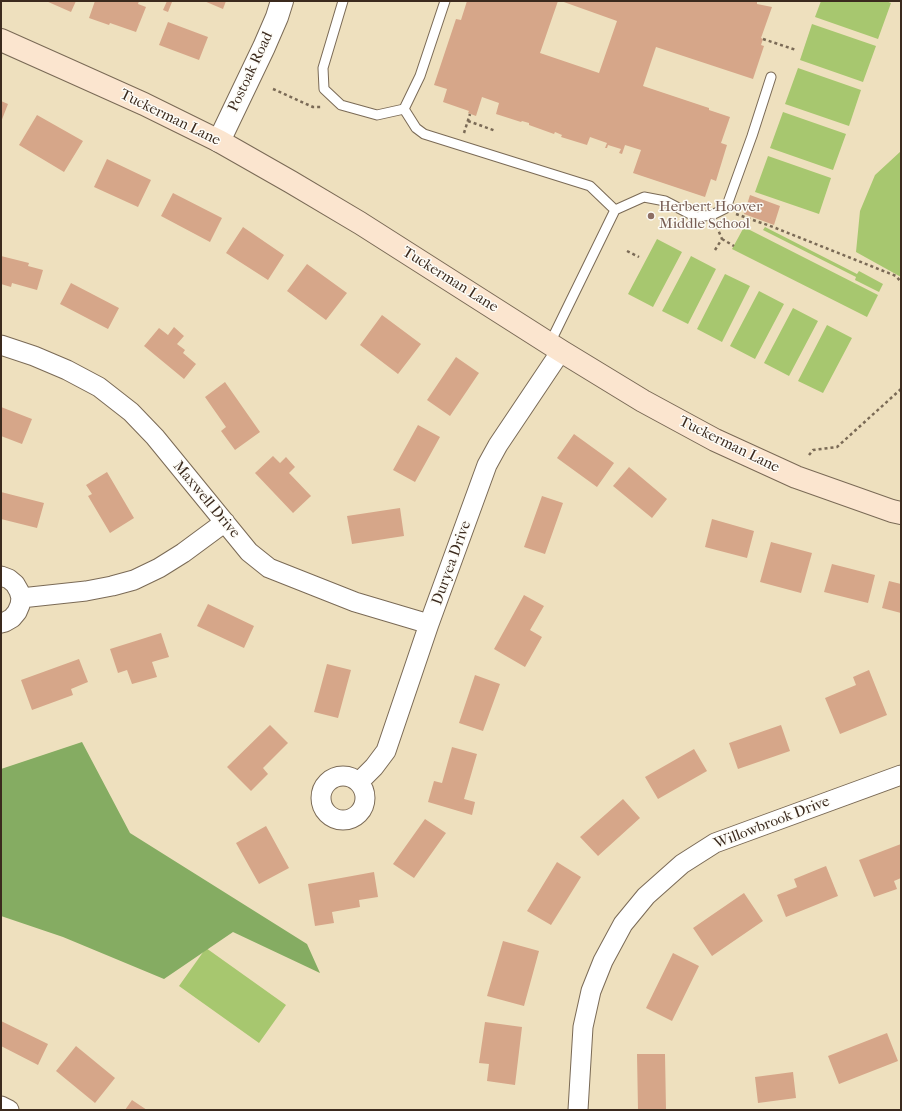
<!DOCTYPE html>
<html>
<head>
<meta charset="utf-8">
<style>
  body { margin:0 }
  #map { position:relative; width:902px; height:1111px; overflow:hidden; background:#eee0be; font-family:"IM FELL French Canon",serif }
  canvas { display:block }
  .frame { position:absolute; inset:0; border:2px solid #3b2a1e; pointer-events:none }
</style>
</head>
<body>
<div id="map">
<canvas width="902" height="1111"></canvas>
<div class="frame"></div>
</div>
<script>
const context = document.querySelector('canvas').getContext('2d');
context.lineJoin = 'round';
function fill(path, color) {
  context.fillStyle = color;
  context.fill(path, 'evenodd');
}
function poly(rows) {
  const path = new Path2D();
  for (const r of rows) {
    if (r.length === 3) {
      path.moveTo(r[0] + r[2], r[1]);
      path.arc(r[0], r[1], r[2], 0, 2 * Math.PI);
      continue;
    }
    path.moveTo(r[0], r[1]);
    for (let i = 2; i < r.length; i += 2) path.lineTo(r[i], r[i + 1]);
  }
  return path;
}
function strokePath(path, color, width, dash) {
  context.strokeStyle = color;
  context.lineWidth = width;
  context.lineCap = dash ? 'butt' : 'round';
  context.setLineDash(dash || []);
  context.stroke(path);
}
function label(font, color, halo, rows, align = 'center') {
  context.font = font + ' "IM FELL French Canon",serif';
  context.lineWidth = 3;
  context.setLineDash([]);
  context.textBaseline = 'middle';
  context.strokeStyle = halo;
  context.fillStyle = color;
  for (const [text, x, y, turn = 0] of rows) {
    context.save();
    context.translate(x, y);
    context.rotate((+turn || 0) * Math.PI / 180);
    context.textAlign = isNaN(turn) ? turn : align;
    if (halo) context.strokeText(text, 0, 0);
    context.fillText(text, 0, 0);
    context.restore();
  }
}
fill(poly([
  [821,1,886,1,891,3,878,39,815,17],
  [812,24,876,46,863,82,800,60],
  [798,68,861,90,849,126,785,104],
  [783,112,846,134,833,170,770,148],
  [901,151,901,277,856,252,860,211,875,175],
  [768,156,831,178,819,214,755,192],
  [744,227,878,295,867,317,732,249],
  [765,227,857,274,859,271,883,284,879,292,855,280,856,277,763,230],
  [657,239,682,252,653,307,628,294],
  [691,256,716,269,688,324,662,311],
  [725,274,750,286,722,342,697,329],
  [759,291,784,304,755,359,730,346],
  [793,308,818,321,789,376,764,363],
  [827,325,852,338,823,393,798,381],
  [206,948,286,1005,259,1043,179,986]
]), '#a7c76f');
fill(poly([
  [82,742,130,833,307,944,320,973,233,932,164,979,63,937,1,916,1,769]
]), '#85ac62');
fill(poly([
  [46,1,76,1,71,12],
  [95,1,139,1,138,4,146,7,136,32,110,23,109,25,89,18],
  [167,1,172,2,168,12,163,10],
  [204,1,226,1,223,9],
  [467,1,558,1,540,53,599,73,617,21,561,1,757,1,757,4,772,7,761,38,763,39,761,45,764,46,753,79,656,47,643,86,709,108,709,110,730,117,721,143,727,145,716,181,711,179,705,197,633,173,641,150,625,145,622,154,619,153,621,149,608,145,607,148,605,148,607,143,590,137,587,145,561,137,562,135,555,132,554,134,529,125,529,123,522,121,521,122,496,114,499,103,482,97,476,116,468,113,469,111,443,102,447,89,434,85,456,19,461,20],
  [168,22,208,37,199,60,159,45],
  [1,101,8,104,1,122],
  [37,115,83,141,64,172,19,145],
  [107,159,151,180,138,207,94,187],
  [173,193,222,218,210,242,161,216],
  [750,195,780,206,774,225,744,214],
  [243,227,284,255,268,280,226,253],
  [1,256,29,263,28,266,43,270,37,290,12,283,11,287,1,284],
  [307,264,347,293,326,320,287,291],
  [71,283,119,308,108,329,60,304],
  [382,315,421,344,398,374,360,345],
  [174,327,184,336,177,344,185,350,183,353,196,364,184,379,144,346,159,328,168,335],
  [456,357,479,373,450,416,427,400],
  [225,382,260,432,235,450,221,431,226,427,205,397],
  [1,407,32,419,22,444,1,436],
  [418,425,440,437,415,482,393,470],
  [574,434,614,463,597,487,557,458],
  [273,456,280,463,286,457,295,467,289,473,311,496,293,513,255,473],
  [629,467,667,499,652,518,613,486],
  [107,472,134,518,110,533,88,496,92,494,86,485],
  [1,492,44,503,37,528,1,519],
  [542,496,563,503,545,554,524,547],
  [400,508,404,536,352,544,347,516],
  [712,519,754,531,747,558,705,547],
  [771,542,812,553,801,593,760,582],
  [832,564,875,575,868,603,824,592],
  [889,581,901,584,901,613,882,608],
  [524,595,544,606,530,630,542,637,525,667,494,649],
  [208,604,254,626,244,648,197,626],
  [161,633,169,657,152,662,157,677,132,684,127,670,118,673,110,649],
  [79,659,88,682,71,689,73,695,32,710,21,680],
  [327,664,351,670,338,718,314,712],
  [869,670,887,715,840,734,825,698,856,685,853,677],
  [475,675,500,684,483,731,459,723],
  [270,725,288,743,263,768,268,774,251,791,227,767],
  [781,725,790,751,738,769,729,743],
  [452,747,477,754,464,799,475,802,472,815,428,802,434,781,442,783],
  [694,749,707,771,658,799,645,777],
  [623,799,640,818,598,856,580,837],
  [425,819,446,833,414,878,393,864],
  [266,826,289,868,259,884,236,843],
  [901,844,901,878,894,881,897,889,874,897,859,860],
  [557,862,581,877,551,925,527,911],
  [826,866,838,896,786,917,777,895,797,887,794,879],
  [374,872,378,897,359,900,360,907,332,912,334,923,315,926,308,884],
  [744,893,763,921,712,956,693,928],
  [503,941,539,951,524,1006,487,996],
  [673,953,699,966,672,1021,646,1008],
  [1,1021,48,1044,38,1065,1,1046],
  [485,1022,522,1027,515,1085,487,1081,489,1064,479,1063],
  [887,1033,898,1061,839,1084,828,1056],
  [76,1046,115,1078,95,1103,56,1071],
  [637,1054,665,1054,666,1110,638,1110],
  [793,1072,796,1098,758,1103,755,1077],
  [132,1100,147,1110,125,1110]
]), '#d6a689');
const service = poly([
  [343,1,323,68,324,89,341,105,377,115,404,109,420,76,445,1],
  [404,109,416,128,424,134,590,186,615,210],
  [550,343,615,210,644,197,665,201,696,217,712,215,726,208,752,136,771,77]
]);
const minor = poly([
  [1,345,34,356,67,370,99,387,131,412,155,437,249,552,269,568,355,602,429,624],
  [1,576,9,579,15,584,19,591,21,598,20,605,17,612,12,618,5,622,1,623],
  [21,598,86,591,112,586,134,580,159,568,183,553,225,522],
  [343,798,22],
  [359,782,374,767,386,751,429,624,487,465,498,445,561,351],
  [1,1106,9,1110],
  [578,1110,583,1027,591,991,603,961,623,924,646,896,682,864,715,843,901,775]
]);
const tertiary = poly([
  [219,141,264,47,277,17,282,1]
]);
const secondary = poly([
  [1,40,66,69,144,104,219,141,291,182,360,223,561,351,643,401,715,440,796,477,892,511,901,513]
]);
strokePath(service, '#7a6a56', 11);
strokePath(minor, '#7a6a56', 21);
strokePath(tertiary, '#7a6a56', 24);
strokePath(secondary, '#7a6a56', 24);
strokePath(poly([
  [763,39,796,50],
  [273,89,313,107,323,107],
  [468,121,496,131],
  [464,133,470,114],
  [736,214,773,227,896,276,901,282],
  [722,239,734,246],
  [715,250,722,239,717,227],
  [627,251,639,257],
  [809,455,813,450,837,447,901,389]
]), '#7a6a56', 2.5, [3, 3]);
strokePath(service, '#fff', 9);
strokePath(minor, '#fff', 19);
strokePath(tertiary, '#fff', 22);
strokePath(secondary, '#fbe5cf', 22);
for (const [x, y, r, color] of [
  [651,216,4,"#8d6e63"]
]) {
  const dot = new Path2D();
  dot.arc(x, y, r, 0, 2 * Math.PI);
  context.fillStyle = color;
  context.fill(dot);
  strokePath(dot, '#fdfcf7', 1.5);
}
label('15px', '#3b2a1e', '#fdfcf7', [
  ["Postoak Road",251,72,-65],
  ["Tuckerman Lane",170,118,26],
  ["Tuckerman Lane",450,280,32],
  ["Tuckerman Lane",729,445,26],
  ["Maxwell Drive",206,500,50],
  ["Duryea Drive",452,563,-70],
  ["Willowbrook Drive",772,823,-21]
]);
label('15px', '#785e54', '#fdfcf7', [
  ["Herbert Hoover",659,207],
  ["Middle School",659,224]
], 'left');
</script>
</body>
</html>
